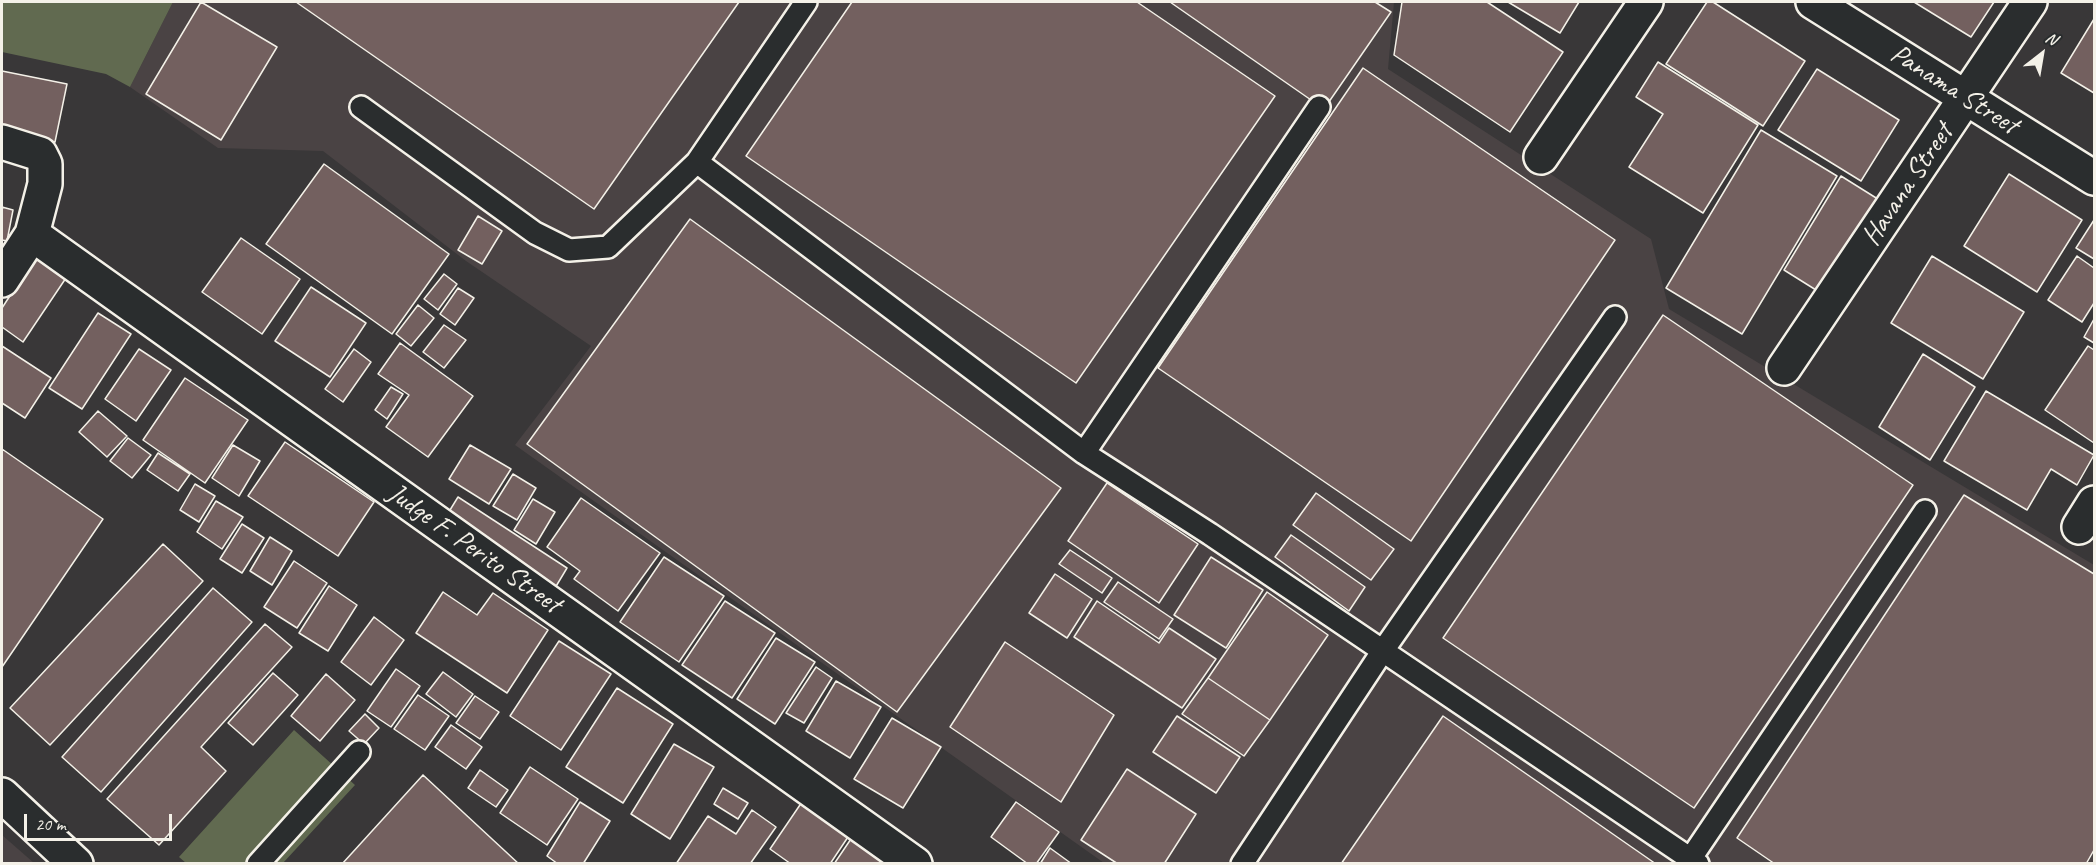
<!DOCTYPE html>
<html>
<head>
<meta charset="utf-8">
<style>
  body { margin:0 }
  #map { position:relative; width:2096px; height:865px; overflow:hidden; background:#393738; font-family:Caveat,sans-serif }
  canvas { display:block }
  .frame { position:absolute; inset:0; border:3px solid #f4f1e8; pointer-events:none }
  .north { position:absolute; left:2012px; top:24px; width:60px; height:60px; -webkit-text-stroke:4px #2a2d2e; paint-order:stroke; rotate:31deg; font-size:16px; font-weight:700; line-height:24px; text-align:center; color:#f4f1e8 }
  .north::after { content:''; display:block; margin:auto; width:21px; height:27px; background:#f4f1e8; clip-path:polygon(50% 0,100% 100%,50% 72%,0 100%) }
  .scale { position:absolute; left:24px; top:814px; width:148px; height:27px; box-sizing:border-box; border:3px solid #f4f1e8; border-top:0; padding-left:8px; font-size:18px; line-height:21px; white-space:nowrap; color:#f4f1e8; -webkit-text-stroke:4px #2a2d2e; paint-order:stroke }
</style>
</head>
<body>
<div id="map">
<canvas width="2096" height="865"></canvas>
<div class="frame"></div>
<div class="north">N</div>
<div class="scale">20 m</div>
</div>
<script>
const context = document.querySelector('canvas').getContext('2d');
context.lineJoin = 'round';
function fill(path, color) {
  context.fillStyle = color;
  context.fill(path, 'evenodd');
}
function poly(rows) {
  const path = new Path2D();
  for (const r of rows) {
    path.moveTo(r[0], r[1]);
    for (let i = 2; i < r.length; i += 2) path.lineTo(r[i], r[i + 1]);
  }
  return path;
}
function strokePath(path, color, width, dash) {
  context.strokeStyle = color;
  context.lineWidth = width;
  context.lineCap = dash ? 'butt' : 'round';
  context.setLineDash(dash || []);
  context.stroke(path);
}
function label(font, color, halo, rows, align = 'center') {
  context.font = font + ' Caveat,sans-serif';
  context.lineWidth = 4.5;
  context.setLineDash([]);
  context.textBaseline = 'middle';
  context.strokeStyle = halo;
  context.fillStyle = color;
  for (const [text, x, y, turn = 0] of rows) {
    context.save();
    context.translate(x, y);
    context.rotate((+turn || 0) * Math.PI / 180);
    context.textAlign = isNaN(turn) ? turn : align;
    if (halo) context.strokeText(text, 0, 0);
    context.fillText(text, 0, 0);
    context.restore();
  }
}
fill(poly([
  [173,2,1394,2,1388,69,1651,239,1669,309,2094,565,2094,863,1104,863,515,445,591,346,466,261,323,151,218,148,130,87],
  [2,835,34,863,2,863]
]), '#4a4344');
fill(poly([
  [2,2,173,2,130,87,106,74,2,52],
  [294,730,355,785,283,863,186,863,179,857]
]), '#616a50');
const building = poly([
  [201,2,277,47,221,140,146,94,201,2],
  [296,2,739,2,594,209,296,2],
  [852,2,1137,2,1275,96,1076,383,746,156,852,2],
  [1170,2,1375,2,1391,12,1324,109,1170,2],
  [1402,2,1487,2,1563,52,1510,132,1394,55,1402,2],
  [1508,2,1579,2,1560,33,1508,2],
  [1707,2,1713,2,1805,61,1763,126,1666,64,1707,2],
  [1914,2,1994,2,1971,37,1914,2],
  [2094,19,2094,93,2061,73,2094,19],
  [1658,62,1758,125,1703,213,1629,167,1663,114,1636,97,1658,62],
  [1363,68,1615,240,1411,541,1158,368,1363,68],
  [1817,69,1899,120,1861,181,1778,130,1817,69],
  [2,71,67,84,55,142,2,130,2,71],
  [1761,130,1837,176,1742,334,1666,288,1761,130],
  [324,164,449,254,392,334,266,244,324,164],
  [2009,174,2082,220,2037,292,1964,246,2009,174],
  [1841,176,1881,201,1824,295,1784,270,1841,176],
  [2,207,13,210,7,241,2,240,2,207],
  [478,216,502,231,482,264,458,250,478,216],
  [690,219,1061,488,897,712,527,444,690,219],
  [2094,220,2094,259,2076,248,2094,220],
  [241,238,300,279,262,334,202,292,241,238],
  [37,254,68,275,23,342,2,327,2,308,37,254],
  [1932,256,2024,312,1983,379,1891,323,1932,256],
  [2077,256,2094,268,2094,303,2082,322,2048,300,2077,256],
  [444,274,457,284,438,310,424,299,444,274],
  [311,287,366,323,330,377,275,341,311,287],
  [458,288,474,298,455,325,440,314,458,288],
  [418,305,434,318,411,346,396,334,418,305],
  [98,313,131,334,82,409,49,388,98,313],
  [1663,315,1913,485,1694,808,1443,638,1663,315],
  [2094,319,2094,343,2084,337,2094,319],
  [444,325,466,340,444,368,423,352,444,325],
  [400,343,473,396,428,457,386,427,409,395,378,374,400,343],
  [2,346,51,378,25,418,2,403,2,346],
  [2088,346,2094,350,2094,443,2045,410,2088,346],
  [139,349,171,370,136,421,105,399,139,349],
  [354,349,371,362,343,402,325,389,354,349],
  [1923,354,1975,387,1930,460,1879,427,1923,354],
  [185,378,248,420,205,483,143,440,185,378],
  [391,387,403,394,387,419,375,410,391,387],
  [1986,391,2094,455,2077,485,2051,469,2027,510,1944,461,1986,391],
  [98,411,127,436,107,457,79,432,98,411],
  [128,438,151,455,132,478,110,461,128,438],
  [285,442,374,502,338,556,248,496,285,442],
  [233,445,260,461,239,496,212,478,233,445],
  [470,445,511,469,489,504,449,479,470,445],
  [2,449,103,519,2,667,2,449],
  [158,453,190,474,178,491,147,470,158,453],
  [513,474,536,488,517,520,493,506,513,474],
  [1107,483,1198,544,1159,603,1068,541,1107,483],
  [195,484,215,496,199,522,180,510,195,484],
  [1316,493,1394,549,1371,580,1293,525,1316,493],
  [1964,495,2094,574,2094,850,2086,864,1775,864,1737,838,1964,495],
  [458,497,567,568,552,593,442,523,458,497],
  [581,498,660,553,618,611,574,579,580,571,547,547,581,498],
  [533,499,555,512,536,544,514,530,533,499],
  [216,501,243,517,222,549,197,532,216,501],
  [242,524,264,538,242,573,220,559,242,524],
  [1291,535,1365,587,1349,611,1275,557,1291,535],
  [270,537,292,551,272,585,250,571,270,537],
  [163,544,203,581,50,745,10,708,163,544],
  [1070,550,1112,578,1102,593,1059,564,1070,550],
  [664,557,724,596,679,662,620,622,664,557],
  [1211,557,1263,590,1226,648,1174,615,1211,557],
  [294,561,327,583,297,628,264,607,294,561],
  [1055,574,1092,599,1067,638,1029,613,1055,574],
  [1118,582,1173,619,1159,639,1104,602,1118,582],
  [329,586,357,605,328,651,299,633,329,586],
  [213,588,252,622,101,792,62,757,213,588],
  [443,592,477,615,493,593,548,630,507,693,416,633,443,592],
  [1267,592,1328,635,1270,720,1208,678,1267,592],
  [725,601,775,633,732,698,682,665,725,601],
  [1097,601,1159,643,1169,628,1216,659,1182,708,1074,637,1097,601],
  [374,617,404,640,371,685,341,662,374,617],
  [265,624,292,647,201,747,226,771,159,845,107,799,265,624],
  [776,638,815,662,775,724,737,699,776,638],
  [559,641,611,674,561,750,510,716,559,641],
  [1005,642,1114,715,1061,802,950,727,1005,642],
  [816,667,832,678,804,723,786,713,816,667],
  [396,669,420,686,391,727,367,711,396,669],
  [443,672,473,694,456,717,426,694,443,672],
  [273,673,298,695,253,745,228,723,273,673],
  [326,674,355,700,320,741,291,716,326,674],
  [1208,678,1270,720,1244,756,1182,714,1208,678],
  [836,681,881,707,850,758,806,731,836,681],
  [617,688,673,724,623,803,566,767,617,688],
  [418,695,449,716,425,750,394,729,418,695],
  [475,696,499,712,480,739,456,723,475,696],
  [365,714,379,728,364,744,349,731,365,714],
  [1177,716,1240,757,1216,793,1153,752,1177,716],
  [1443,716,1656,864,1341,864,1443,716],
  [892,718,941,747,903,808,854,779,892,718],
  [451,725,482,747,466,769,435,747,451,725],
  [674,744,714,767,670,839,631,814,674,744],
  [530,767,578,799,547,845,500,813,530,767],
  [1127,769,1196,814,1164,864,1118,864,1081,840,1127,769],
  [480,770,508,790,496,807,468,788,480,770],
  [423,775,519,864,342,864,423,775],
  [723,788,748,803,738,819,714,804,723,788],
  [804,799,852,831,830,864,791,864,770,849,804,799],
  [580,802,610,821,583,864,558,864,547,856,580,802],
  [1016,802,1059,832,1036,864,1028,864,991,837,1016,802],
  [752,810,776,827,750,864,676,864,708,816,736,834,752,810],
  [855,833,888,864,834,864,855,833],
  [1050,848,1072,864,1040,864,1050,848]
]);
fill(building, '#73605f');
strokePath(building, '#f4f1e8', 1.5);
const service = poly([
  [361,107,535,233,569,250,608,247,697,162,806,2],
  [697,162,1084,453,1210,534,1698,864],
  [1084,453,1319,107],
  [1691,858,1925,511],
  [258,864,359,752],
  [1242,864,1382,652,1615,317]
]);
const minor = poly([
  [1813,2,2094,178],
  [2,142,40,154,45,164,45,184,32,234,2,280],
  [1541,157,1646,2],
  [32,234,915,864],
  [1784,368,2030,2],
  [2079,527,2094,503]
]);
const tertiary = poly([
  [2,795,76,864]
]);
strokePath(service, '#f4f1e8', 26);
strokePath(minor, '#f4f1e8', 38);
strokePath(tertiary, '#f4f1e8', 38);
strokePath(service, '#2a2d2e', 21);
strokePath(minor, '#2a2d2e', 33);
strokePath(tertiary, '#2a2d2e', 33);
label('28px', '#f4f1e8', '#2a2d2e', [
  ["Panama Street",1954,90,32],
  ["Havana Street",1908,185,-56],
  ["Judge F. Perito Street",474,549,35]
]);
</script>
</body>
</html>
